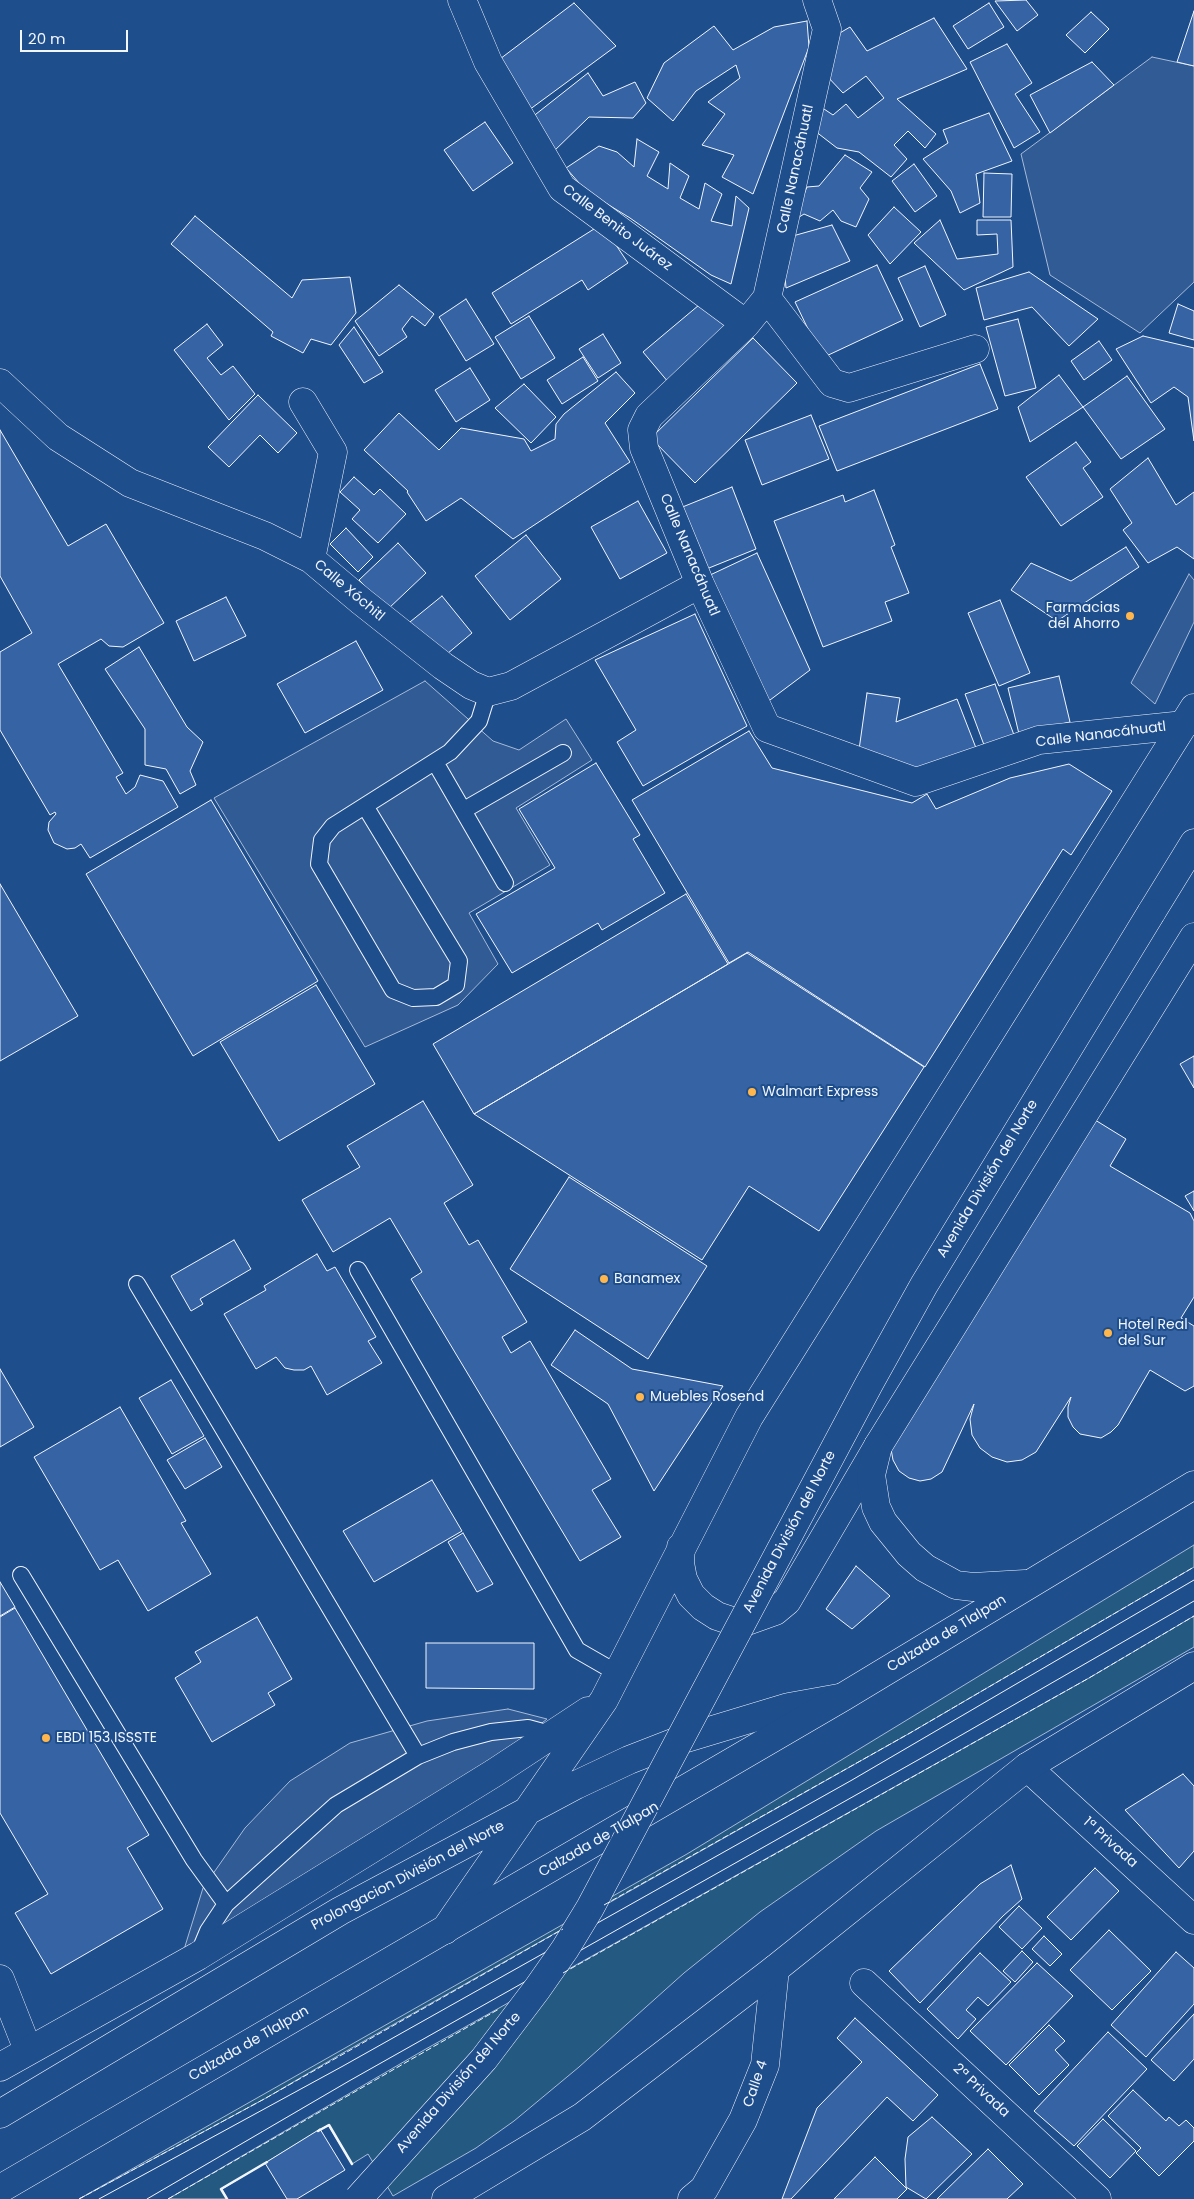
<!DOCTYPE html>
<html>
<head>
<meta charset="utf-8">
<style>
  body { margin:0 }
  #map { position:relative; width:1194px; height:2199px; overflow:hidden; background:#1f4e8c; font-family:Poppins,sans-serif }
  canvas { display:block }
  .scale { position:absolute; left:20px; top:30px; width:108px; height:22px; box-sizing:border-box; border:2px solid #f2f6ff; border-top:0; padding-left:6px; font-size:15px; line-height:18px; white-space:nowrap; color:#f2f6ff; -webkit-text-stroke:4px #1f4e8c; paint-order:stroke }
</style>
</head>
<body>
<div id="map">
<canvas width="1194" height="2199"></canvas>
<div class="scale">20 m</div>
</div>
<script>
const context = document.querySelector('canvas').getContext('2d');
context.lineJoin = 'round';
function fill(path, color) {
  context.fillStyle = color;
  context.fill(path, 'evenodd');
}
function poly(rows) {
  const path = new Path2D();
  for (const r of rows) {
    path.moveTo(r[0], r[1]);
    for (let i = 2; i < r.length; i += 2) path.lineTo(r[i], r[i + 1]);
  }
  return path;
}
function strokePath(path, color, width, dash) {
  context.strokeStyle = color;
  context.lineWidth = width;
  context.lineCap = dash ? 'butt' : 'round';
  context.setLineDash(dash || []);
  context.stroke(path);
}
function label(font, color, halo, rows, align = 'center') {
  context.font = font + ' Poppins,sans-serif';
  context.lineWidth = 4;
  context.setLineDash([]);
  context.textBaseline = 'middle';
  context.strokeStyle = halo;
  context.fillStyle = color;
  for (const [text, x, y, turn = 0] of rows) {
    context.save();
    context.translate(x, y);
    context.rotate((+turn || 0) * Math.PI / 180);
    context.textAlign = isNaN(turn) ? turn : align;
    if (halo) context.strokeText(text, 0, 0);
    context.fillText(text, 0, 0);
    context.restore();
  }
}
const green = poly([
  [1194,1545,1194,1567,910,1733,341,2054,266,2098,79,2199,687,1854,1194,1545],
  [1194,1616,1194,1647,876,1831,760,1912,684,1973,579,2067,514,2121,476,2148,393,2196,368,2154,352,2164,328,2125,222,2189,227,2199,168,2199,424,2050,1089,1678,1194,1616]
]);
fill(green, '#245a82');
strokePath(green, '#a8bbd7', 1);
const parking = poly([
  [1152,57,1194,66,1194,282,1140,333,1050,275,1021,154,1152,57],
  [1189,574,1194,580,1194,622,1155,704,1131,683,1189,574],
  [425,681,493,741,519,750,566,719,592,760,516,808,550,865,469,913,498,964,458,1005,365,1047,214,798,425,681],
  [508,1709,547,1719,461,1787,182,1956,203,1888,245,1828,290,1781,350,1743,427,1721,508,1709]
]);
fill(parking, '#305b95');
strokePath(parking, '#a8bbd7', 1);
const building = poly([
  [1026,0,1038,15,1017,31,995,1,1026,0],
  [574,3,616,46,529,110,496,62,574,3],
  [989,3,1004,27,968,49,953,26,989,3],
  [1194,11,1194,66,1177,62,1194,11],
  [1091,12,1109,29,1085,53,1066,35,1091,12],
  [934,18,967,69,897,99,936,134,925,148,908,131,894,145,907,159,891,177,859,152,837,148,815,131,821,107,833,115,846,104,858,118,884,98,866,76,843,93,825,74,833,37,850,27,867,51,934,18],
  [807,21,809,47,753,194,722,177,734,155,702,145,725,114,708,102,740,78,736,65,696,91,673,121,647,98,664,63,714,26,733,50,774,27,807,21],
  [1007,44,1032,83,1015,94,1040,132,1014,148,970,62,1007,44],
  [1092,62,1114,85,1050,133,1030,95,1092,62],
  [588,73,603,96,635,82,646,103,633,118,589,117,551,154,531,118,588,73],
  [989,113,1012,161,976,174,980,203,960,213,951,191,923,159,948,143,943,130,989,113],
  [485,122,513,163,473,191,444,150,485,122],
  [637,139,659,152,647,176,668,189,670,163,689,176,680,198,699,209,705,183,722,194,711,221,732,226,736,196,749,208,731,284,711,275,630,218,586,191,566,168,599,146,617,152,634,167,637,139],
  [845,155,872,172,860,188,869,199,856,227,841,221,833,210,820,221,804,214,793,221,807,187,819,186,845,155],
  [914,164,937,196,915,212,892,181,914,164],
  [984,173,1012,174,1011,217,983,217,984,173],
  [894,207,921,232,890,264,868,235,894,207],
  [195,216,292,298,302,280,350,277,356,313,331,345,311,339,303,353,271,336,273,332,171,244,195,216],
  [940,220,957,259,998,254,997,234,977,235,977,220,1011,220,1013,267,964,290,914,243,940,220],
  [602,224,628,263,588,290,582,280,511,324,492,293,602,224],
  [832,225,850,261,786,288,782,239,832,225],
  [877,265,903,320,822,358,795,302,877,265],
  [925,266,946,315,920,327,898,278,925,266],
  [1029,272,1098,319,1069,346,1032,307,984,320,976,288,1029,272],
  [399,285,434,314,425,326,412,316,402,329,407,337,379,356,355,321,399,285],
  [466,299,494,344,466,361,439,317,466,299],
  [705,300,731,332,669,383,643,352,705,300],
  [1178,304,1194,311,1194,340,1169,333,1178,304],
  [529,316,555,358,521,379,495,337,529,316],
  [1018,319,1036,388,1005,396,986,327,1018,319],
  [207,324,223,345,207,358,221,375,233,366,255,394,229,420,174,350,207,324],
  [354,327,383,372,364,383,339,345,354,327],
  [603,334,621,363,598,378,579,349,603,334],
  [1143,336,1194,348,1194,441,1188,397,1174,387,1151,403,1116,349,1143,336],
  [753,338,797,383,695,483,651,438,753,338],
  [1099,341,1112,360,1084,380,1071,361,1099,341],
  [583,357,598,381,562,404,547,380,583,357],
  [980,364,998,409,837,471,819,426,980,364],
  [470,368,490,400,456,422,435,390,470,368],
  [616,372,635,393,605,423,630,462,513,539,461,498,426,521,407,492,408,491,364,450,399,413,439,450,461,428,524,439,531,451,555,439,556,424,564,414,616,372],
  [1059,375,1083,407,1030,442,1018,407,1059,375],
  [1127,376,1165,429,1121,459,1083,407,1127,376],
  [524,384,556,417,531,443,495,408,524,384],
  [258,395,297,433,278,453,260,435,229,467,208,447,258,395],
  [811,415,829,459,762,485,745,440,811,415],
  [0,430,68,546,106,524,164,623,123,647,109,646,101,639,58,664,123,773,116,777,126,794,135,787,140,775,163,781,178,807,90,858,81,844,75,848,67,849,54,843,48,830,49,822,56,814,55,812,50,815,0,730,0,652,32,633,0,576,0,430],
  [1076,442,1091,462,1083,468,1103,497,1061,526,1026,477,1076,442],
  [1148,458,1176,505,1194,492,1194,559,1177,547,1148,563,1123,530,1132,523,1110,489,1148,458],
  [354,477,374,495,380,489,406,514,378,543,352,519,360,510,340,492,354,477],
  [732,487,756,549,704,570,680,508,732,487],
  [874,490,895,545,891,547,909,593,885,602,892,621,823,647,774,521,843,495,845,502,874,490],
  [638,501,667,553,620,579,591,527,638,501],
  [346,528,373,557,358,572,330,544,346,528],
  [526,535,561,579,510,620,475,576,526,535],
  [398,543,426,573,388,609,359,580,398,543],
  [1126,547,1139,567,1057,621,1011,590,1031,563,1071,581,1126,547],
  [757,553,810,670,766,703,708,576,757,553],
  [442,596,472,633,441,659,405,626,442,596],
  [226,597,246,636,194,661,176,621,226,597],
  [1000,600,1030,673,999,686,968,613,1000,600],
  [695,614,747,726,643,786,617,742,636,730,595,660,695,614],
  [356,641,383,690,305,733,277,684,356,641],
  [139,647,187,727,203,742,190,771,196,785,180,794,166,769,145,765,145,729,105,669,139,647],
  [1059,676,1070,722,1019,734,1008,688,1059,676],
  [995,684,1014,735,984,745,965,694,995,684],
  [867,693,900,698,896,722,957,699,976,748,905,774,858,757,867,693],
  [749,731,772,768,912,803,927,794,936,809,1010,778,1069,764,1112,791,1071,855,1063,849,925,1067,748,952,729,963,632,800,749,731],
  [596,763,640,835,633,839,665,893,602,930,598,923,512,973,476,914,555,868,519,809,596,763],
  [211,800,318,981,193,1056,86,874,211,800],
  [0,884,78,1016,0,1061,0,884],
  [686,894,728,964,474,1114,433,1044,686,894],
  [747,953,924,1067,819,1231,749,1186,702,1260,474,1114,747,953],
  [316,985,375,1084,279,1141,220,1042,316,985],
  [1194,1056,1194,1088,1180,1064,1194,1056],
  [423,1101,473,1185,444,1203,469,1245,478,1240,527,1322,502,1337,511,1353,530,1341,611,1479,592,1490,621,1537,580,1561,411,1279,422,1272,390,1218,333,1252,302,1200,360,1167,347,1146,423,1101],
  [1087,1115,1126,1139,1110,1166,1190,1213,1194,1221,1194,1297,1181,1318,1194,1326,1194,1386,1185,1391,1150,1370,1118,1425,1111,1432,1101,1438,1080,1434,1073,1427,1068,1417,1068,1407,1071,1397,1036,1452,1022,1460,1007,1462,992,1457,980,1448,972,1435,970,1419,974,1404,942,1472,931,1479,920,1481,909,1478,899,1471,893,1460,891,1449,1087,1115],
  [569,1177,707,1266,648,1359,510,1269,569,1177],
  [1194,1191,1194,1211,1185,1196,1194,1191],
  [234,1240,251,1269,200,1299,203,1304,191,1311,171,1276,234,1240],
  [317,1254,327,1271,335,1267,376,1337,368,1341,382,1363,327,1395,311,1366,304,1370,294,1370,285,1368,276,1357,256,1369,224,1314,266,1290,264,1286,317,1254],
  [575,1330,632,1369,723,1386,654,1491,608,1404,551,1365,575,1330],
  [0,1369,34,1427,0,1447,0,1369],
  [171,1380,204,1436,172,1454,139,1398,171,1380],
  [120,1407,186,1521,181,1523,211,1574,148,1611,118,1560,100,1570,34,1457,120,1407],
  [205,1438,222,1467,185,1489,167,1460,205,1438],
  [432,1480,462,1531,374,1582,343,1531,432,1480],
  [463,1533,493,1584,477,1592,448,1542,463,1533],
  [856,1566,890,1596,852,1629,826,1609,856,1566],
  [0,1582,15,1607,0,1616,0,1582],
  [15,1608,149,1835,127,1848,163,1909,51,1974,15,1913,48,1894,0,1813,0,1617,15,1608],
  [257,1617,292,1679,268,1693,275,1705,212,1742,175,1678,201,1662,195,1652,257,1617],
  [426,1643,534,1643,534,1689,426,1688,426,1643],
  [1183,1774,1194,1786,1194,1851,1179,1868,1125,1810,1183,1774],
  [1011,1865,1022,1899,1003,1916,920,2003,889,1971,980,1884,1011,1865],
  [1095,1868,1119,1891,1071,1940,1047,1917,1095,1868],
  [1019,1906,1042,1928,1022,1949,999,1927,1019,1906],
  [1109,1930,1151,1971,1112,2010,1070,1970,1109,1930],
  [1044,1936,1062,1954,1050,1966,1032,1949,1044,1936],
  [1022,1951,1033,1962,1015,1982,1003,1971,1022,1951],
  [1176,1952,1194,1968,1194,2004,1146,2057,1111,2025,1176,1952],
  [980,1953,1011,1982,988,2006,978,1997,966,2010,976,2019,958,2039,927,2009,980,1953],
  [1037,1963,1073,1996,1006,2065,970,2031,1037,1963],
  [1194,2014,1194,2059,1174,2081,1151,2060,1194,2014],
  [855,2018,938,2095,913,2121,887,2097,791,2199,782,2199,817,2108,862,2062,837,2038,855,2018],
  [1049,2025,1065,2041,1055,2050,1069,2065,1039,2095,1009,2065,1049,2025],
  [1108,2032,1147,2069,1074,2146,1034,2111,1108,2032],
  [1133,2090,1166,2121,1169,2117,1179,2126,1186,2120,1194,2128,1194,2141,1159,2176,1136,2153,1141,2148,1108,2116,1133,2090],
  [932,2117,972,2154,926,2199,906,2187,905,2159,908,2137,932,2117],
  [1103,2119,1136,2151,1110,2178,1077,2146,1103,2119],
  [320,2129,345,2170,297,2199,287,2199,265,2163,320,2129],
  [988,2149,1023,2184,1007,2199,937,2199,988,2149],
  [875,2157,907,2189,897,2199,834,2199,875,2157]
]);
fill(building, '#3563a3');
strokePath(building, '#f2f6ff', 1);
const lane = poly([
  [435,762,505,883],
  [365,806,459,961,456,985,436,997,413,998,393,990,319,864,322,840,333,826,450,752,479,721,488,692],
  [464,810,563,753],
  [358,1270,577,1650,617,1673],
  [137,1284,418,1756],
  [21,1575,194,1860,226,1904],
  [198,1955,208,1931,226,1904,336,1805,418,1756,453,1742,491,1732,528,1728,554,1735]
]);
const street = poly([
  [462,0,488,62,562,188,746,324],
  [817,0,827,29,767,298,746,324,649,416,642,430,644,448,700,584,767,728,916,782,1039,740,1184,725],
  [767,298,832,383,849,388,975,349],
  [0,383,58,437,130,483,265,536,311,559,361,601,443,666,471,685,488,692,511,686,700,584],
  [303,402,333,452,311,559],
  [1027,1767,1194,1920],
  [0,1979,28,2050],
  [864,1983,1097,2199]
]);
const secondary = poly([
  [1151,913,1194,843],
  [681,1547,680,1563,683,1579,691,1595,703,1607,717,1616,732,1621,747,1621,775,1611,787,1601,878,1446,1194,937],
  [445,1930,604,1700,749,1417,1194,708],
  [0,2067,198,1956,494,1773,588,1711],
  [0,2114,340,1911,576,1785,629,1760,683,1739,789,1707,839,1698],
  [692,2199,704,2189,743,2120,765,2065,775,1969]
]);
const highway = poly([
  [878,1446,871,1475,876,1507,883,1522,909,1554,925,1568,956,1585,973,1587,1025,1584],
  [0,2189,843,1697,1194,1485],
  [446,2199,582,2117,775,1969,1027,1767,1194,1666]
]);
strokePath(lane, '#f2f6ff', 18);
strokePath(street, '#f2f6ff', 29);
strokePath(secondary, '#f2f6ff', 29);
strokePath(highway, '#f2f6ff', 29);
strokePath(lane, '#1f4e8c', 16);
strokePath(street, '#1f4e8c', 28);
strokePath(secondary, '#1f4e8c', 28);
strokePath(highway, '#1f4e8c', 28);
strokePath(poly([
  [99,2199,343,2066,852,1780,1194,1580],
  [147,2199,349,2081,925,1756,1194,1601]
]), '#f2f6ff', 1);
const secondaryBridge = poly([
  [358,2199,484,2059,537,1989,565,1949,590,1908,869,1384,924,1285,1151,913]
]);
strokePath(secondaryBridge, '#f2f6ff', 29, []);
strokePath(secondaryBridge, '#1f4e8c', 28);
strokePath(poly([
  [604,1905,910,1733,1194,1567],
  [563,1973,1089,1678,1194,1616],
  [79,2199,266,2098,563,1929],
  [168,2199,499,2009]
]), '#f2f6ff', 1, [6, 2.5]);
strokePath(poly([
  [318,2131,329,2125,352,2164],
  [227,2199,221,2189,267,2162]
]), '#f2f6ff', 2.5);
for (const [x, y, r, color] of [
  [1130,616,5,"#ffb74d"],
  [752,1092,5,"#ffb74d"],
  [604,1279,5,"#ffb74d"],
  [1108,1333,5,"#ffb74d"],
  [640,1397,5,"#ffb74d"],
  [46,1738,5,"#ffb74d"]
]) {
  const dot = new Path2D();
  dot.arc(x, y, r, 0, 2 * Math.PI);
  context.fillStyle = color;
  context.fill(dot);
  strokePath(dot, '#1f4e8c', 2);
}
label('14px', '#f2f6ff', '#1f4e8c', [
  ["Calle Nanacáhuatl",796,169,-78],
  ["Calle Benito Juárez",617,228,37],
  ["Calle Nanacáhuatl",689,555,67],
  ["Calle Xóchitl",349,591,40],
  ["Calle Nanacáhuatl",1101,735,-7],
  ["Avenida División del Norte",988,1179,-59],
  ["Avenida División del Norte",790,1532,-62],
  ["Calzada de Tlalpan",947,1634,-31],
  ["Calzada de Tlalpan",599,1840,-30],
  ["1ª Privada",1110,1843,42],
  ["Prolongacion División del Norte",408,1876,-28],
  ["Calzada de Tlalpan",249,2044,-30],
  ["Avenida División del Norte",459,2083,-49],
  ["Calle 4",756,2084,-71],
  ["2ª Privada",981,2091,43]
]);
label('14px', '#f2f6ff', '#1f4e8c', [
  ["Farmacias",1120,608,"right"],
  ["del Ahorro",1120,624,"right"],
  ["Walmart Express",762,1092],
  ["Banamex",614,1279],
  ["Hotel Real",1118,1325],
  ["del Sur",1118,1341],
  ["Muebles Rosend",650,1397],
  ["EBDI 153 ISSSTE",56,1738]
], 'left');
</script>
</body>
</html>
